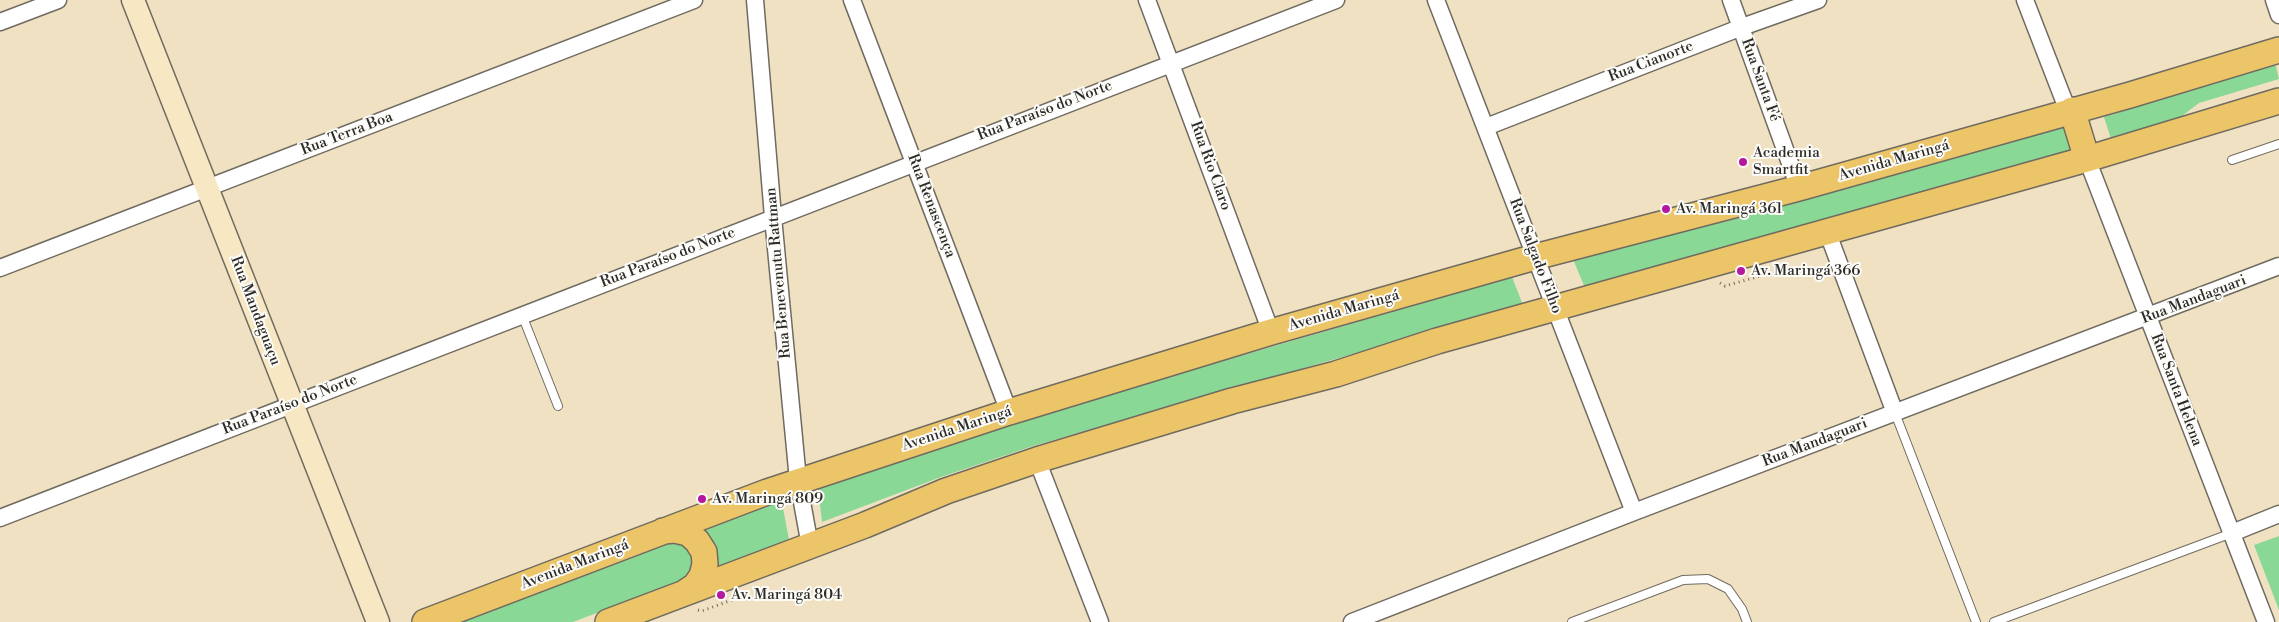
<!DOCTYPE html>
<html>
<head>
<meta charset="utf-8">
<style>
  body { margin:0 }
  canvas { display:block; background:#f0e1c3 }
</style>
</head>
<body>
<canvas width="2279" height="622"></canvas>
<script>
const context = document.querySelector('canvas').getContext('2d');
context.lineJoin = 'round';
function fill(path, color) {
  context.fillStyle = color;
  context.fill(path, 'evenodd');
}
function poly(rows) {
  const path = new Path2D();
  for (const r of rows) {
    path.moveTo(r[0], r[1]);
    for (let i = 2; i < r.length; i += 2) path.lineTo(r[i], r[i + 1]);
  }
  return path;
}
function strokePath(path, color, width, dash) {
  context.strokeStyle = color;
  context.lineWidth = width;
  context.lineCap = dash ? 'butt' : 'round';
  context.setLineDash(dash || []);
  context.stroke(path);
}
function label(font, color, halo, rows, align = 'center') {
  context.font = font + ' "Libre Bodoni",serif';
  context.lineWidth = 4;
  context.setLineDash([]);
  context.textBaseline = 'middle';
  context.strokeStyle = halo;
  context.fillStyle = color;
  for (const [text, x, y, turn = 0] of rows) {
    context.save();
    context.translate(x, y);
    context.rotate((+turn || 0) * Math.PI / 180);
    context.textAlign = isNaN(turn) ? turn : align;
    if (halo) context.strokeText(text, 0, 0);
    context.fillText(text, 0, 0);
    context.restore();
  }
}
fill(poly([
  [2274,59,2279,79,2199,103,2178,119,2111,139,2104,117,2194,90,2211,77],
  [2066,127,2076,153,1586,290,1572,257],
  [1512,277,1523,305,1033,446,941,477,822,522,818,487,1027,418],
  [781,497,789,540,573,622,452,622],
  [2279,536,2279,610,2254,545]
]), '#8ad896');
const lane = poly([
  [2232,160,2279,144],
  [522,315,558,406],
  [1895,413,1976,622],
  [1572,622,1683,580,1708,579,1728,589,1742,609,1747,622],
  [1994,622,2232,533]
]);
const street = poly([
  [755,0,773,217,798,480,810,546],
  [852,0,1009,412],
  [1147,0,1271,332],
  [1436,0,1634,512],
  [1731,0,1799,188],
  [2025,0,2068,111],
  [2274,0,2279,15],
  [0,22,58,0],
  [1486,127,1742,27,1818,0],
  [2087,159,2266,622],
  [1827,231,1895,413],
  [0,268,694,0],
  [1037,460,1100,622],
  [0,518,1336,0],
  [2232,533,2279,514],
  [1352,622,1634,512,2279,266]
]);
const secondary = poly([
  [133,0,378,622]
]);
const primary = poly([
  [2072,110,2087,159],
  [663,531,675,530,688,533,697,541,704,552,705,564,702,576,695,586,686,592],
  [425,622,767,492,1009,412,1271,332,1535,257,1799,188,2130,95,2279,50],
  [608,622,865,525,946,491,1037,460,1232,401,1336,374,1437,341,2087,159,2279,101]
]);
strokePath(lane, '#706b60', 10);
strokePath(street, '#706b60', 19);
strokePath(secondary, '#706b60', 25);
strokePath(primary, '#706b60', 28);
strokePath(poly([
  [1720,283,1725,286,1760,276,1766,270],
  [698,610,702,611,737,598,740,594]
]), '#706b60', 3, [1, 4]);
strokePath(lane, '#fff', 8);
strokePath(street, '#fff', 16);
strokePath(secondary, '#f7e8c3', 22);
strokePath(primary, '#ecc569', 25);
for (const [x, y, r, color] of [
  [1743,162,5,"#b5179e"],
  [1666,209,5,"#b5179e"],
  [1741,271,5,"#b5179e"],
  [702,499,5,"#b5179e"],
  [721,595,5,"#b5179e"]
]) {
  const dot = new Path2D();
  dot.arc(x, y, r, 0, 2 * Math.PI);
  context.fillStyle = color;
  context.fill(dot);
  strokePath(dot, '#fdfcf7', 2);
}
label('15px', '#2b2b2b', '#fdfcf7', [
  ["Rua Cianorte",1651,62,-21],
  ["Rua Santa Fé",1760,80,70],
  ["Rua Paraíso do Norte",1045,111,-21],
  ["Rua Terra Boa",347,134,-21],
  ["Avenida Maringá",1894,161,-16],
  ["Rua Rio Claro",1210,166,70],
  ["Rua Renascença",931,206,69],
  ["Rua Salgado Filho",1535,256,69],
  ["Rua Paraíso do Norte",668,258,-21],
  ["Rua Benevenutu Rattman",779,273,-95],
  ["Rua Mandaguari",2194,300,-21],
  ["Rua Mandaguaçu",255,311,69],
  ["Avenida Maringá",1344,311,-16],
  ["Rua Santa Helena",2176,390,69],
  ["Rua Paraíso do Norte",290,405,-21],
  ["Avenida Maringá",957,429,-18],
  ["Rua Mandaguari",1815,443,-21],
  ["Avenida Maringá",575,565,-21]
]);
label('15px', '#2b2b2b', '#fdfcf7', [
  ["Academia",1753,153],
  ["Smartfit",1753,170],
  ["Av. Maringá 361",1676,209],
  ["Av. Maringá 366",1751,271],
  ["Av. Maringá 809",712,499],
  ["Av. Maringá 804",731,595]
], 'left');
</script>
</body>
</html>
